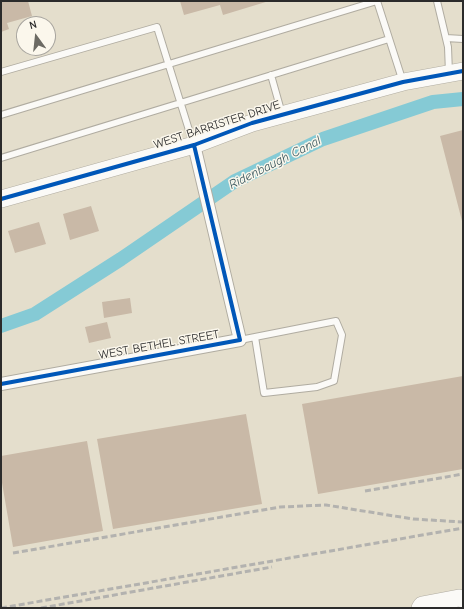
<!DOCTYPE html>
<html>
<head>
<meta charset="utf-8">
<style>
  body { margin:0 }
  #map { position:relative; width:464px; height:609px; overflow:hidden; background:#e4decc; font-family:"Comic Neue",sans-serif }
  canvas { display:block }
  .frame { position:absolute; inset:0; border:2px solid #2b2b2b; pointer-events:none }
  .north { position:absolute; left:16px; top:16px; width:40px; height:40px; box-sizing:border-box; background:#fbf7ec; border:1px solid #a8a59f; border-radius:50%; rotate:345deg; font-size:11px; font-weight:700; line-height:16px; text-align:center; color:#2b2b2b }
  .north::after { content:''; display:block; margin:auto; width:14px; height:18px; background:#6c6a63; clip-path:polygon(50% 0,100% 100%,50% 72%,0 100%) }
</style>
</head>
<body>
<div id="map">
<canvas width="464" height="609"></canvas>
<div class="frame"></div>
<div class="north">N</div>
</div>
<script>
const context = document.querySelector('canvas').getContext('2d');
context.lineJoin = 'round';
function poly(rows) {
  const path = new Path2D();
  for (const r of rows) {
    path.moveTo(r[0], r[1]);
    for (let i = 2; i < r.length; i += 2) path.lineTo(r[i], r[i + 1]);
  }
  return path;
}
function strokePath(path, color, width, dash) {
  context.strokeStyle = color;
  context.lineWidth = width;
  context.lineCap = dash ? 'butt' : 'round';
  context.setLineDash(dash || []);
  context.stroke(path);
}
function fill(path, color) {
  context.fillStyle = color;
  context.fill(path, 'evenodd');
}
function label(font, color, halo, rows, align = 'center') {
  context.font = font + ' "Comic Neue",sans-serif';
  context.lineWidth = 3;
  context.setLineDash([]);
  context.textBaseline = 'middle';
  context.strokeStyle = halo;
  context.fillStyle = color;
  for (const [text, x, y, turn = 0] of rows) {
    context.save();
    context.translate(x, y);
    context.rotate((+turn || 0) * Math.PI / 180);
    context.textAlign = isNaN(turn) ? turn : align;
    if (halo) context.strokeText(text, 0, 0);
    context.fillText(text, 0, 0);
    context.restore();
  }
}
strokePath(poly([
  [1,326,35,314,121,259,235,181,323,139,433,102,463,99]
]), '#85cad5', 14);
fill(poly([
  [1,1,28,1,32,16,7,23,9,29,1,32],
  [180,1,269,1,223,15,220,5,184,15],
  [463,130,463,221,462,221,440,136],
  [91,206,99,231,70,240,63,214],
  [39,222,46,244,15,253,8,231],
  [130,298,132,313,104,318,102,302],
  [107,322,111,338,89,343,85,327],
  [463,376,463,469,318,494,302,404],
  [246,414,262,504,113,529,97,439],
  [87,441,103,531,13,547,1,477,1,456]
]), '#c9b9a7');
const lane = poly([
  [377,1,403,82],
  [437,1,448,47,449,73],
  [446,38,463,39],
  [1,72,157,27,193,143],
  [271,75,282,114],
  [1,115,377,1],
  [1,158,389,39],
  [240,340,255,337,336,321,342,335,334,381,317,387,264,393,255,337]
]);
const street = poly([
  [1,384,240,340,194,145]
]);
const secondary = poly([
  [1,199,194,145,252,123,403,82,463,71],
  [420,608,422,605,459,598,463,599]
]);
strokePath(lane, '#b0aca1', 8);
strokePath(street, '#b0aca1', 14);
strokePath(secondary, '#b0aca1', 18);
strokePath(lane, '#fbfaf7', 6);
strokePath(street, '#fbfaf7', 12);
strokePath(secondary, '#fbfaf7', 17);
strokePath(poly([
  [365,491,463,474],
  [13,553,280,507,326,505,413,519,463,522],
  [1,608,463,528],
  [41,608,272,567]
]), '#b3b2af', 3, [6, 3]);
strokePath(poly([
  [1,199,194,145,252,123,403,82,463,71],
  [1,384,240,340,194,145]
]), '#0057b8', 4);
label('12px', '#2b2b2b', '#fbf7ec', [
  ["WEST BARRISTER DRIVE",217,125,-18],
  ["WEST BETHEL STREET",159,345,-10]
]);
label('italic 13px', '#3a585f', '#fbf7ec', [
  ["Ridenbaugh Canal",275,163,-27]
]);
</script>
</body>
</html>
